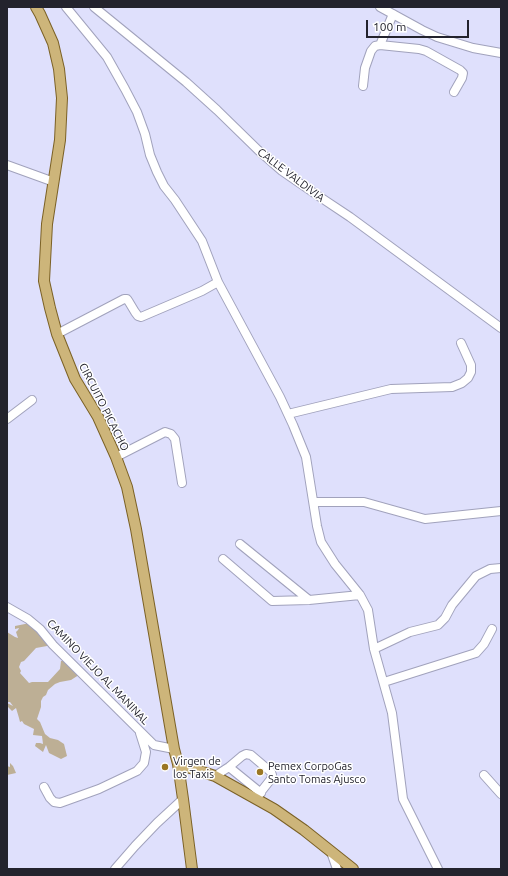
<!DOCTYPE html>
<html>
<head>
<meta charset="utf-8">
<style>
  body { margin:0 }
  #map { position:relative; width:508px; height:876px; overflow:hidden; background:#dfe0fc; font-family:Ubuntu,sans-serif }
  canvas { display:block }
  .frame { position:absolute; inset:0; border:8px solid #23232d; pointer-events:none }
  .scale { position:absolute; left:366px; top:20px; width:103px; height:18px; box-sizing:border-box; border:2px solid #23232d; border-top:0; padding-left:5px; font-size:12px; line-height:14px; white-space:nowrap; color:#23232d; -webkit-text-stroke:3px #fff; paint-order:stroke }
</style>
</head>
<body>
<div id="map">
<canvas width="508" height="876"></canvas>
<div class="frame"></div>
<div class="scale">100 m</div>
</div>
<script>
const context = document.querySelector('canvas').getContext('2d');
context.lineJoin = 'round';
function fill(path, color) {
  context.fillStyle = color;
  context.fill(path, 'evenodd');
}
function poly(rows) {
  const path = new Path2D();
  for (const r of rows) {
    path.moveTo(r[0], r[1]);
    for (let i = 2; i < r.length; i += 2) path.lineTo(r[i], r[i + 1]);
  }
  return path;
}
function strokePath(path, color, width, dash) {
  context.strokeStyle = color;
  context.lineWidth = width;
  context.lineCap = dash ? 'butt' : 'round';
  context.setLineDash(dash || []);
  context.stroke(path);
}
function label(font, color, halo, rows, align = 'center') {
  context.font = font + ' Ubuntu,sans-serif';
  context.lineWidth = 3;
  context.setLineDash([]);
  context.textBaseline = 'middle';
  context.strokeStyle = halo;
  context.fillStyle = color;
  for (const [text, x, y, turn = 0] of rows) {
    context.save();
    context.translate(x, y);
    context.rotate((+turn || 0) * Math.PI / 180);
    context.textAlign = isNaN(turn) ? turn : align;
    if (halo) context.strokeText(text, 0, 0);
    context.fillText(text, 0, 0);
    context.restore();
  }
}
fill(poly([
  [30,623,58,644,36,648,24,661,21,662,19,667,21,671,20,673,29,683,32,682,48,682,60,669,61,661,71,661,85,671,71,680,60,682,55,684,48,690,46,695,43,697,41,701,41,707,37,719,40,722,45,734,50,738,58,740,64,744,67,756,61,759,49,753,46,745,43,752,35,746,36,743,40,743,43,744,42,736,33,735,34,729,24,724,22,721,20,722,19,718,16,708,12,711,8,707,7,703,13,706,10,702,7,702,7,632,15,637,18,638,16,632,18,630,19,628,15,629,15,626],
  [10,763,13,766,16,773,7,775,7,766,10,767]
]), '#bdaf95');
const minor = poly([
  [66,7,107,57,125,89,137,112,145,134,150,155,157,172,164,186,175,200,202,241,218,282,280,397,293,425,306,457,317,526,321,542,335,564,360,595,368,610,374,649,392,713,403,799,438,869],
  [94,7,186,82,217,110,258,150,282,171,314,193,350,217,501,328],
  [380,7,422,30,437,37,473,48,501,53],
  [380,45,393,14],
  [363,86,365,68,371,51,375,46,380,45,419,49,426,51,460,70,463,73,462,78,454,92],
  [7,165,54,182],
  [57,334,124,299,127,299,129,302,135,312,138,316,141,317,202,291,218,282],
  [288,414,391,389,452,387,462,383,468,378,471,372,471,365,461,343],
  [7,419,32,400],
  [116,457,165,432,171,434,175,439,182,483],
  [314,502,364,502,425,519,501,511],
  [240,544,309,600],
  [223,559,272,601,309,600,360,595],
  [7,607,28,619,40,629,53,645,154,745,174,749],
  [374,649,410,632,438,625,445,618,452,605,476,576,490,569,501,568],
  [384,682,476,653,484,644,492,629],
  [229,767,261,793],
  [484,775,501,794],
  [215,776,229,767,242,756,246,754,251,755,271,772,272,775,271,779,256,798],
  [44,787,50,798,54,802,60,803,99,789,137,771,144,763,146,752,140,733],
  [331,852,337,869],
  [115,869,135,846,157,823,183,799]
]);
const major = poly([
  [36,7,40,14,53,43,59,69,62,98,60,140,47,224,44,281,50,308,57,334,75,379,98,417,116,457,127,487,136,529,174,749,178,764,183,799,192,869],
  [178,764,215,776,274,809,304,830,353,869]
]);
strokePath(minor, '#a1a2bc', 10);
strokePath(major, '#7b6126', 12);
strokePath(minor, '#fff', 8);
strokePath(major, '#cdb57a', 10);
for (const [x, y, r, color] of [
  [165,767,4,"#9b7723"],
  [260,772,4,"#9b7723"]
]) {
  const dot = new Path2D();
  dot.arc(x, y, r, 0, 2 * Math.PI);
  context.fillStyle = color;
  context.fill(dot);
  strokePath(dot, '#fff', 1.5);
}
label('11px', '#23232d', '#fff', [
  ["CALLE VALDIVIA",291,175,37],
  ["CIRCUITO PICACHO",104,407,63],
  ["CAMINO VIEJO AL MANINAL",98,672,46]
]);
label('11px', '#23232d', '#fff', [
  ["Virgen de",173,761],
  ["los Taxis",173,774],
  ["Pemex CorpoGas",268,766],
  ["Santo Tomas Ajusco",268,779]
], 'left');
</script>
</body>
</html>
